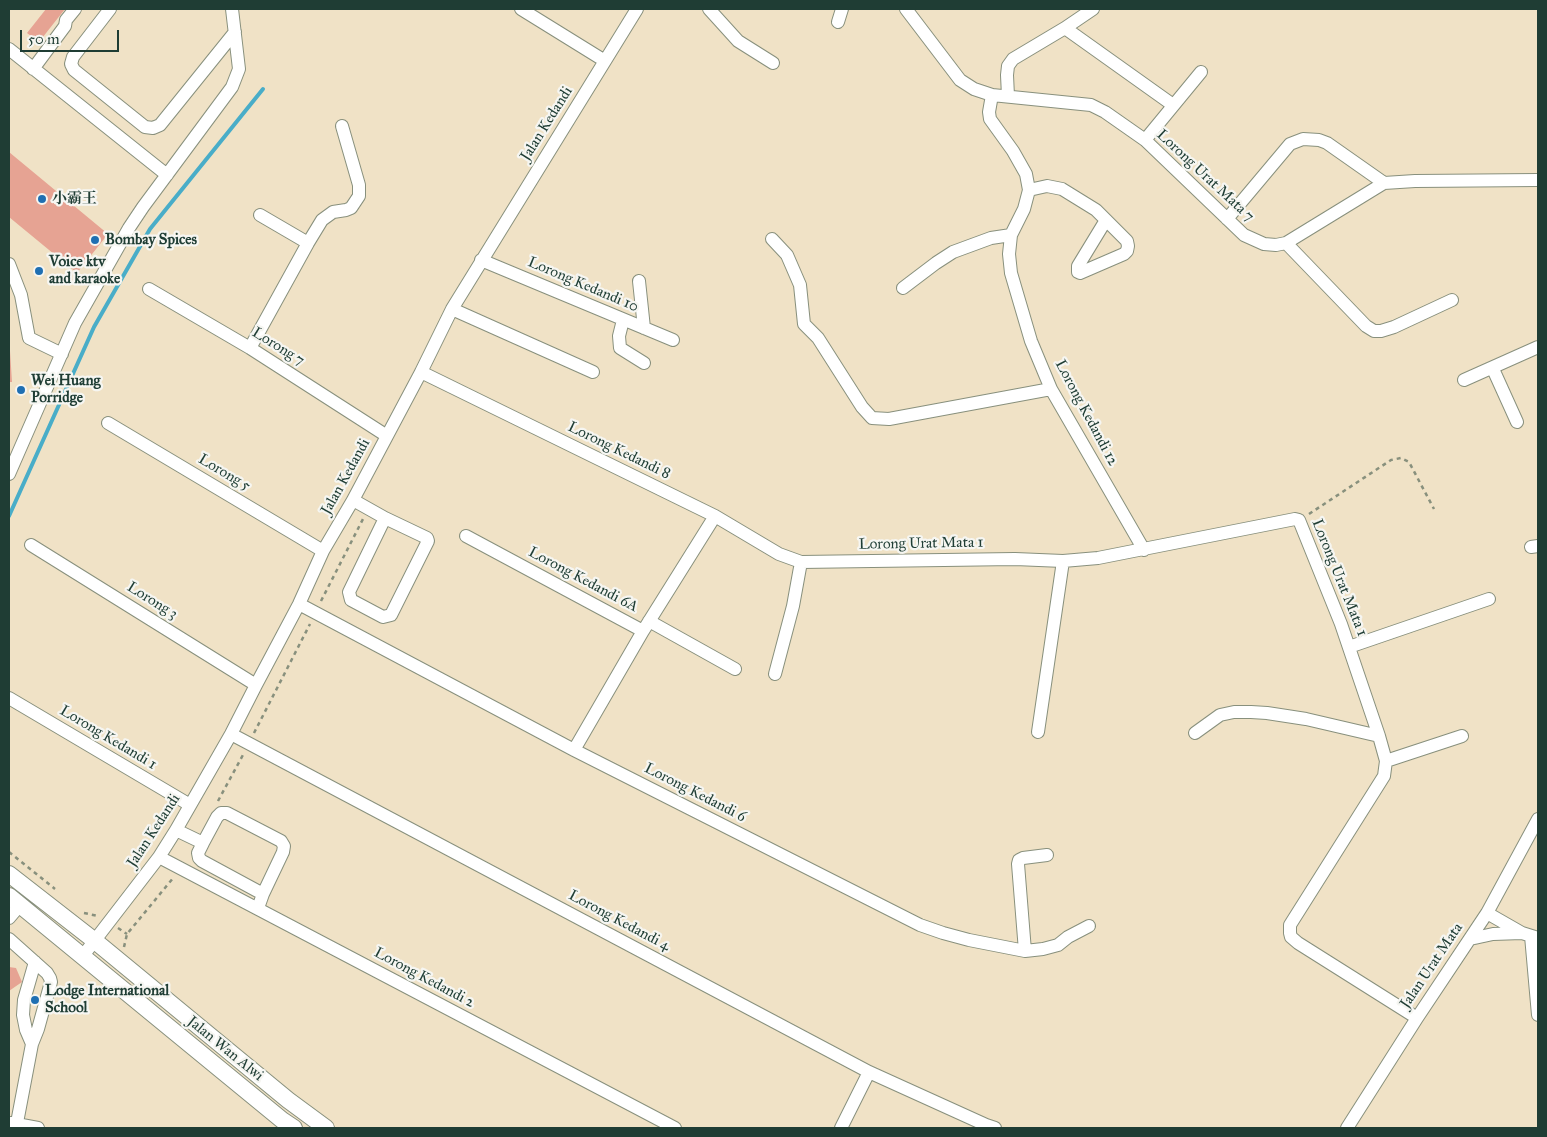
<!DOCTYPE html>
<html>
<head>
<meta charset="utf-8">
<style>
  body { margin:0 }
  #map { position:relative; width:1547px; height:1137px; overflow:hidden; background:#f0e2c6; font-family:"IM FELL Great Primer",serif }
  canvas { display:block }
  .frame { position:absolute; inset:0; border:10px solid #1f3d34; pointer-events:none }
  .scale { position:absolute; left:20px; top:30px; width:99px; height:22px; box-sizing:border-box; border:2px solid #1f3d34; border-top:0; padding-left:6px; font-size:15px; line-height:18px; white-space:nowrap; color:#1f3d34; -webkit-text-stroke:4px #f6f6f2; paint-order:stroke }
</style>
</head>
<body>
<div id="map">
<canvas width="1547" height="1137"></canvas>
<div class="frame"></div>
<div class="scale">50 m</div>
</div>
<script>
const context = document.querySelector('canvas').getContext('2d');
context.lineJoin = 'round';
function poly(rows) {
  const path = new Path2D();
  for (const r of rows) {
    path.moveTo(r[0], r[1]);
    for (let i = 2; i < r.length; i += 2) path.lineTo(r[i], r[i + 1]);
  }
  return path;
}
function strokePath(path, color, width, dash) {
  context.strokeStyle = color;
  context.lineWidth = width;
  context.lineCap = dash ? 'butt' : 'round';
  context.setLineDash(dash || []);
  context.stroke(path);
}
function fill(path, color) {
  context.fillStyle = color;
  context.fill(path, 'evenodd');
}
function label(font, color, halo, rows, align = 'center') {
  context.font = font + ' "IM FELL Great Primer","Noto Serif SC",serif';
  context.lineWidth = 4.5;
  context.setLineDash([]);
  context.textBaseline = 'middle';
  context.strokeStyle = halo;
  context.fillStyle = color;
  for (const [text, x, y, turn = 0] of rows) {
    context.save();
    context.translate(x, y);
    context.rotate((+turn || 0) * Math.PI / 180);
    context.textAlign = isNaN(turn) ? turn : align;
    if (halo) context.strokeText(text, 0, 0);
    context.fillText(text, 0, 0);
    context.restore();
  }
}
strokePath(poly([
  [9,516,94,327,150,229,263,89]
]), '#49adc8', 4);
fill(poly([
  [46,9,65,9,39,42,27,33],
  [9,152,108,234,77,273,9,217],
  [9,351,10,351,12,382,9,382],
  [9,967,16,968,22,982,9,991]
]), '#e6a393');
const minor = poly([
  [110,9,73,57,71,64,74,70,145,127,153,128,160,125,235,32],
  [521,9,605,61],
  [709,9,738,41,773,63],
  [906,9,960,80,974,89,992,95,1091,105,1105,112,1145,140,1244,235,1264,244,1276,245,1286,243,1384,183,1415,181,1538,180],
  [838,22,842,9],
  [1065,28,1173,105],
  [9,49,167,175],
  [33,69,65,26,66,20,75,9],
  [992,95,989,112,990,119,1013,151,1026,174,1029,190,1024,209,1011,235,1009,254,1011,273,1031,341,1051,389,1144,550],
  [1008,96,1007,75,1008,66,1013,59,1065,28,1093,9],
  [1145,140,1201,72],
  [1029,190,1047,186,1062,189,1096,210,1127,241,1128,246,1127,251,1124,254,1080,273,1078,272,1078,266,1106,220],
  [260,215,308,243],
  [1227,219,1290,144,1303,139,1319,140,1327,143,1384,183],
  [772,239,787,255,800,285,804,324,818,338,862,407,872,418,889,419,1051,389],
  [1286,243,1366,326,1374,331,1381,331,1394,327,1452,300],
  [481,260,673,340],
  [9,264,21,295,29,338,62,354],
  [639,281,644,328],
  [903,288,936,263,953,252,991,238,1011,235],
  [149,289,250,348,387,436],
  [452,309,593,372],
  [623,320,619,336,620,348,644,363],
  [250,348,308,243,322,220,333,212,346,210,351,208,359,196,359,185,342,126],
  [1493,369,1517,422],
  [421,372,715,516,779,554,801,562,1015,559,1063,561,1098,558,1295,519,1299,520,1341,624,1379,736,1386,761,1384,776,1290,925,1290,933,1291,937,1298,943,1417,1018],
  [1464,380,1538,347],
  [108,423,323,551],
  [9,474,75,323,129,228,143,207,232,87,239,69,232,9],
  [353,500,385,518,427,538,428,541,391,615,383,617,351,600,349,592,385,518],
  [466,536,643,631,574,750],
  [31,545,256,685],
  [1531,547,1538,546],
  [299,604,574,750,920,925,943,933,969,940,1025,951,1043,949,1058,945,1068,937,1089,926],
  [649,621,735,669],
  [643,631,715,516],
  [1349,647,1489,599],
  [775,674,793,606,801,562],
  [9,698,190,805],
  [1038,732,1063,561],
  [1195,733,1220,715,1234,712,1251,712,1267,713,1306,719,1379,736],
  [231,734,869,1072,986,1125,995,1128],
  [1386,761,1462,736],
  [176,830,203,843],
  [159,857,675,1128],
  [258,908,263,894,202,861,199,858,198,853,203,843,217,817,221,813,227,813,281,841,284,846,283,852,263,894],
  [1487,913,1522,933,1538,938],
  [9,918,20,905],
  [1531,936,1538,1015],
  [9,939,47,973,50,978,51,982,38,1029,32,1044,16,1128],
  [1470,939,1493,934,1522,933],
  [1025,951,1018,864,1019,860,1023,858,1047,855],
  [82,957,159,857,176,830,231,734,256,685,299,604,323,551,353,500,421,372,452,309,637,9],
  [32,1044,26,1030,23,1015,24,1000,35,962],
  [11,1123,38,1128],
  [841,1128,869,1072],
  [1347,1128,1417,1018,1487,913,1538,819]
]);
const major = poly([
  [9,874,95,941,288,1100,326,1128],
  [9,896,282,1120,294,1128]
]);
strokePath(minor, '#88907d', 14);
strokePath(major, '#88907d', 18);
strokePath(poly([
  [1309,514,1391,460,1401,458,1409,462,1434,509],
  [321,601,363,519],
  [254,733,310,624],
  [218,801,244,753],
  [9,852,55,889],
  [84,913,98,916],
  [118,928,127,934],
  [124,947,127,934,174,877]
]), '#88907d', 2.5, [4, 4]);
strokePath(minor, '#fff', 12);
strokePath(major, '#fff', 16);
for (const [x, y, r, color] of [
  [42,199,5,"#1f6fb2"],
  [95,240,5,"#1f6fb2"],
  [39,271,5,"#1f6fb2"],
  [21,390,5,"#1f6fb2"],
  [35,1000,5,"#1f6fb2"]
]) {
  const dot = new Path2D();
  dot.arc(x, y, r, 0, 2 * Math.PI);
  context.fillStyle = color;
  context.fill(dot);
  strokePath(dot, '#f6f6f2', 2);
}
label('15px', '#1f3d34', '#f6f6f2', [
  ["Jalan Kedandi",547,124,-58],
  ["Lorong Urat Mata 7",1205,176,43],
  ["Lorong Kedandi 10",583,285,23],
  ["Lorong 7",278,347,32],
  ["Lorong Kedandi 12",1086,413,62],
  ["Lorong Kedandi 8",619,451,26],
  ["Lorong 5",224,473,31],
  ["Jalan Kedandi",346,477,-61],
  ["Lorong Urat Mata 1",921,544,-1],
  ["Lorong Urat Mata 1",1339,578,68],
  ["Lorong Kedandi 6A",583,580,28],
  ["Lorong 3",152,601,32],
  ["Lorong Kedandi 1",108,738,31],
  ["Lorong Kedandi 6",695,793,27],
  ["Jalan Kedandi",154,831,-57],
  ["Lorong Kedandi 4",619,921,28],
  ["Jalan Urat Mata",1432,966,-56],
  ["Lorong Kedandi 2",424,978,28],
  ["Jalan Wan Alwi",225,1049,39]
]);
label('bold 15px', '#1f3d34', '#f6f6f2', [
  ["小霸王",52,199],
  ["Bombay Spices",105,240],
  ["Voice ktv",49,262],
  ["and karaoke",49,279],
  ["Wei Huang",31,381],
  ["Porridge",31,398],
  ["Lodge International",45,991],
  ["School",45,1008]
], 'left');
</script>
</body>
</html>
